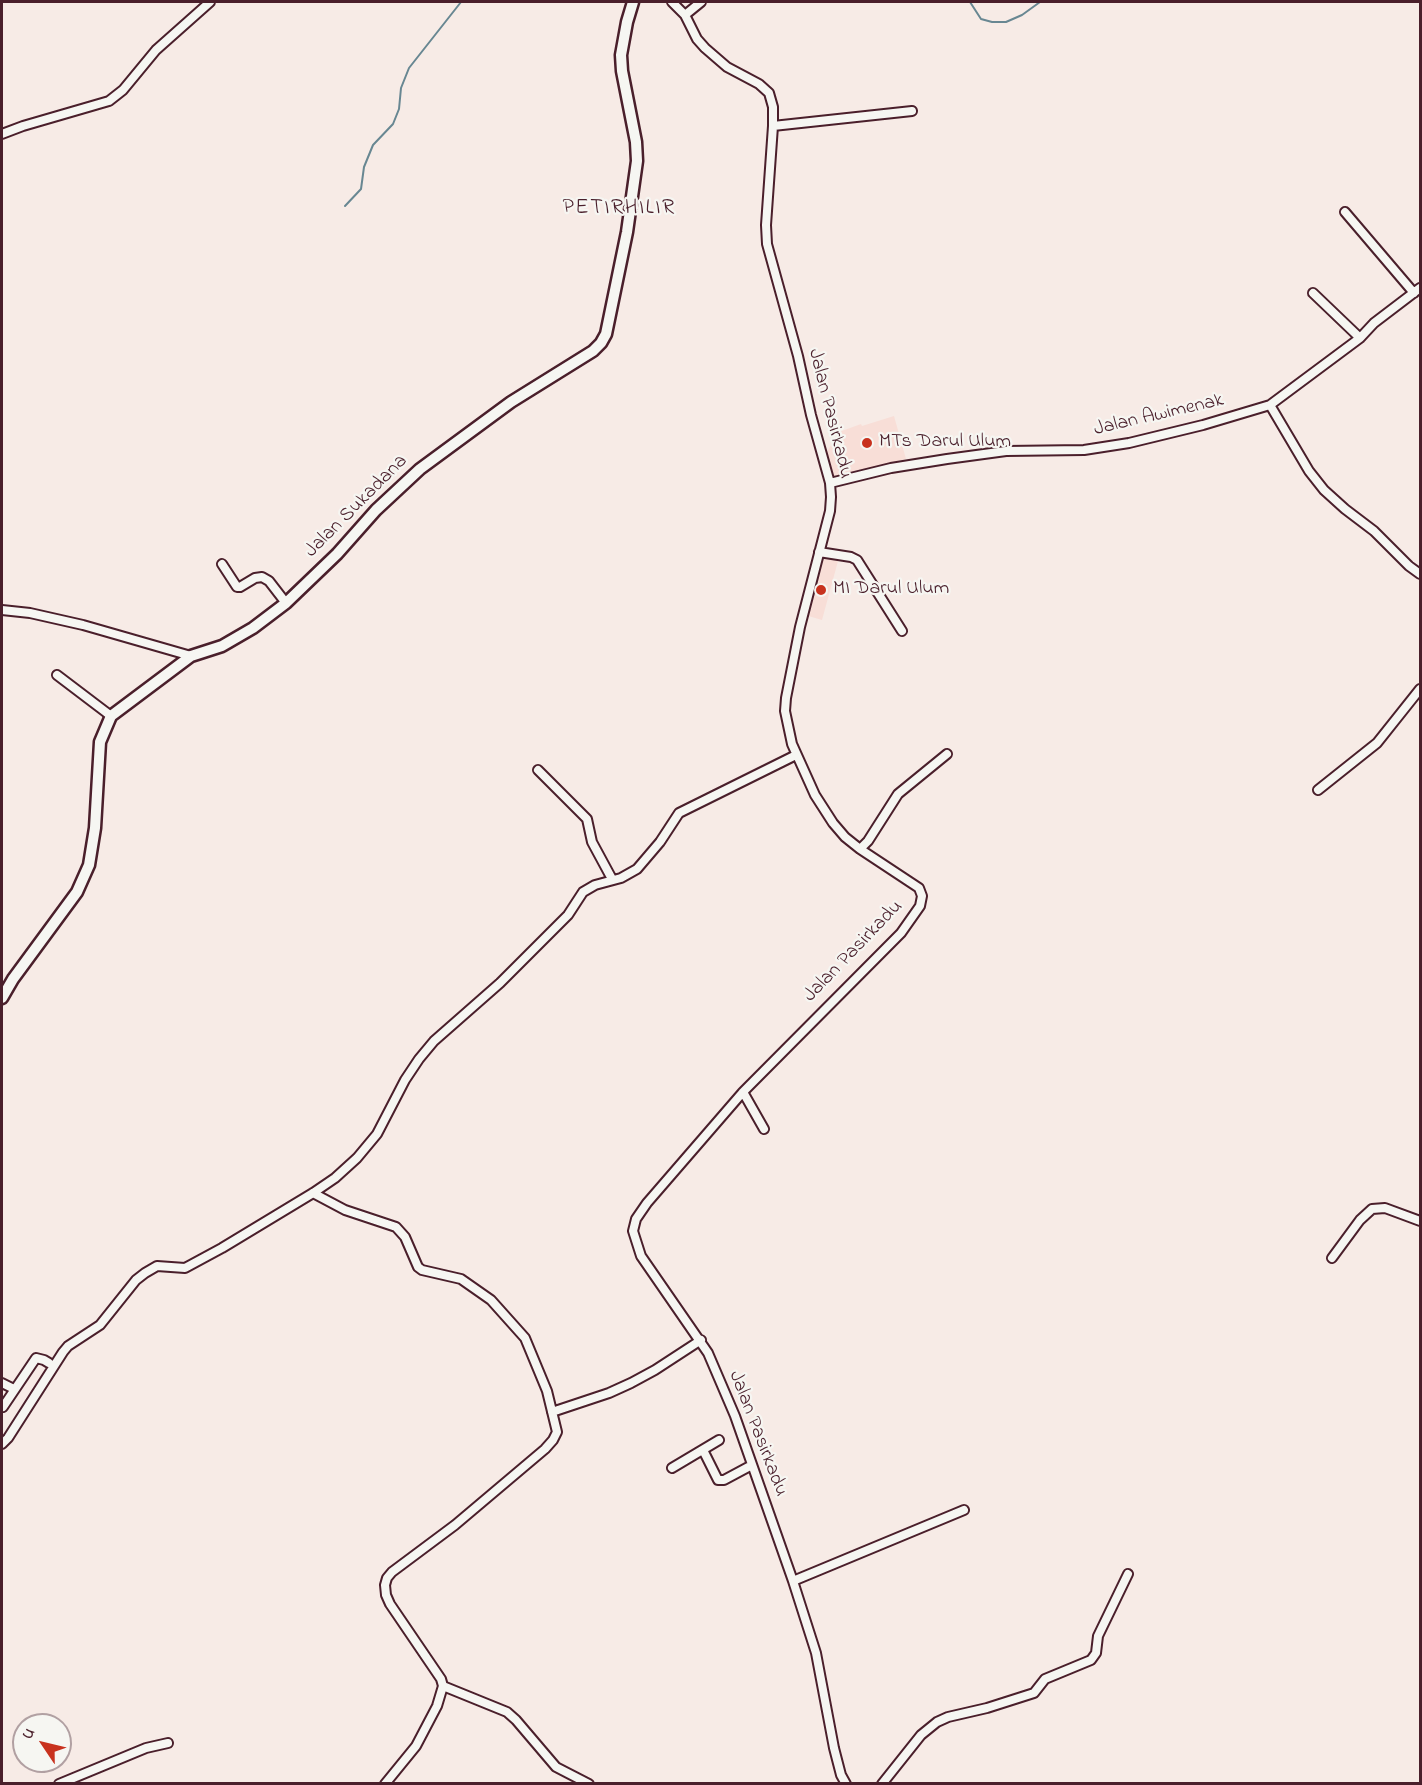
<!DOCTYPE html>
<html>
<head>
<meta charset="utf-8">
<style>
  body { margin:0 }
  #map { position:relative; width:1422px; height:1785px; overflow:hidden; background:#f7ebe6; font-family:"Indie Flower",sans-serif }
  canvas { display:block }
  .frame { position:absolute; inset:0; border:3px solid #4a1f2b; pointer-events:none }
  .north { position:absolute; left:12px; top:1713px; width:60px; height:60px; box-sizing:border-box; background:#f6f6f2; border:2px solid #b1a0a2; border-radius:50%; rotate:305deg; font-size:16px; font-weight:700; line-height:24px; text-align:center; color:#4a1f2b }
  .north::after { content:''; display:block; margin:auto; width:21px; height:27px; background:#c8321e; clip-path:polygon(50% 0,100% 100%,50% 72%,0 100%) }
</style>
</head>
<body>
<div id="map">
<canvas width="1422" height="1785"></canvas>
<div class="frame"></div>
<div class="north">U</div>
</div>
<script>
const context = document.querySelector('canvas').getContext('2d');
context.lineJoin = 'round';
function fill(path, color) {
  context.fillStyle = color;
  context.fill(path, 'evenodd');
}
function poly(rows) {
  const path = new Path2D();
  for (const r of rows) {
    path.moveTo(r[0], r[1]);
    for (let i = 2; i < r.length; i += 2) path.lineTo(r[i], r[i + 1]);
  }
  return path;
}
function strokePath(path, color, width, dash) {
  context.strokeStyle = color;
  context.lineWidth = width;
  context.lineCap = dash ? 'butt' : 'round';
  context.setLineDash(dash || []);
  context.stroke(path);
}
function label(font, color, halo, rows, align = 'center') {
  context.font = font + ' "Indie Flower",sans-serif';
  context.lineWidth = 4.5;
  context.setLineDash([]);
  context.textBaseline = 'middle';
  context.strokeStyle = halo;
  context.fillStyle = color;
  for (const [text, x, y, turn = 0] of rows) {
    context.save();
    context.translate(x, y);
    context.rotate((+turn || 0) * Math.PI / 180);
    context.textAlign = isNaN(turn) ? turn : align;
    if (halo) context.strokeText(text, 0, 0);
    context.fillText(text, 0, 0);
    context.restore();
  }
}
fill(poly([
  [894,416,906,459,835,478,831,476,825,455,839,432,861,424,862,426],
  [821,556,838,561,822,620,805,615]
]), '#f8ded7');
strokePath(poly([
  [970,2,981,19,992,22,1006,22,1022,15,1040,2],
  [345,206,361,189,364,167,373,145,393,124,399,109,401,88,409,68,461,2]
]), '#688792', 2);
const minor = poly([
  [672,2,685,15,697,39,705,48,727,67,759,84,769,93,773,107,773,126,766,225,767,244,798,356,811,415,830,483,831,497,830,511,800,627,786,698,785,711,792,744,815,795,833,823,845,837,860,849,919,888,922,896,920,906,901,933,743,1092,647,1203,636,1219,633,1231,641,1256,708,1353,735,1416,793,1581,816,1653,834,1748,841,1775,846,1784],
  [685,15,701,2],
  [773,126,912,111],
  [2,134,23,126,109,101,123,90,156,50,210,2],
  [1345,212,1414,293],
  [1313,293,1360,338],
  [1270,405,1309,471,1324,490,1345,509,1374,531,1409,566,1420,574],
  [830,483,891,468,947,459,1006,451,1084,450,1129,443,1203,425,1270,405,1360,338,1374,323,1420,288],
  [819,552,851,557,857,560,902,631],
  [222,564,237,587,240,587,255,578,262,577,269,581,286,603],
  [2,610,30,613,83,625,191,656],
  [57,675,111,716],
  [538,770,587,819,592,842,612,879],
  [1318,790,1377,743,1420,689],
  [860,849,868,841,898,794,947,754],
  [743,1092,764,1129],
  [313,1193,345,1210,396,1227,405,1237,418,1267,422,1270,461,1279,491,1300,525,1338,547,1391,557,1432,553,1440,545,1449,455,1525,392,1572,387,1578,385,1585,386,1595,390,1604,441,1679,443,1686,437,1706,416,1746,385,1784],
  [1332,1258,1360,1220,1372,1209,1385,1208,1420,1221],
  [2,1383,14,1389],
  [3,1407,36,1358,44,1360,49,1363],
  [552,1412,609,1393,631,1383,655,1370,701,1340],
  [2,1444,8,1438,63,1352,68,1346,100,1325,136,1280,145,1273,157,1266,185,1268,222,1248,313,1193,335,1178,357,1158,377,1134,405,1080,419,1059,434,1041,500,983,568,915,583,892,595,885,621,878,637,869,660,842,679,813,796,755],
  [703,1450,718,1480,724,1480,752,1465],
  [672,1468,719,1440],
  [793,1581,964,1510],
  [443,1686,507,1712,516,1720,556,1767,589,1784],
  [59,1784,146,1748,168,1743],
  [882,1784,921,1735,937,1722,948,1717,987,1708,1034,1693,1045,1679,1091,1660,1096,1653,1098,1636,1128,1574]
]);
const secondary = poly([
  [2,998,13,979,77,892,89,865,95,828,100,742,111,716,191,656,222,646,253,628,286,603,337,554,376,510,420,469,511,402,593,351,601,343,606,334,627,232,637,161,636,142,622,71,621,55,627,22,633,2]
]);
strokePath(minor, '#4a1f2b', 12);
strokePath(secondary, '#4a1f2b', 15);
strokePath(minor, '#f6f6f2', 8);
strokePath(secondary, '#f6f6f2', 10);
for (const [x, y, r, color] of [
  [867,443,6,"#c8321e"],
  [821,590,6,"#c8321e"]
]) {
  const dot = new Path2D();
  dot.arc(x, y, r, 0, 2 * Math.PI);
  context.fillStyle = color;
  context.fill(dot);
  strokePath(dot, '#f6f6f2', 2);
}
label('20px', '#4a1f2b', '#f6f6f2', [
  ["Jalan Pasirkadu",829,414,76],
  ["Jalan Awimenak",1159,416,-13],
  ["Jalan Sukadana",357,507,-45],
  ["Jalan Pasirkadu",854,952,-46],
  ["Jalan Pasirkadu",757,1434,69]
]);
label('20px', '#4a1f2b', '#f6f6f2', [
  ["MTs Darul Ulum",879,443],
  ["MI Darul Ulum",833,590]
], 'left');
context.letterSpacing = '1.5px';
label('22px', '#4a1f2b', '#f6f6f2', [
  ["PETIRHILIR",619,209]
]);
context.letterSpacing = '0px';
</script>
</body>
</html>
